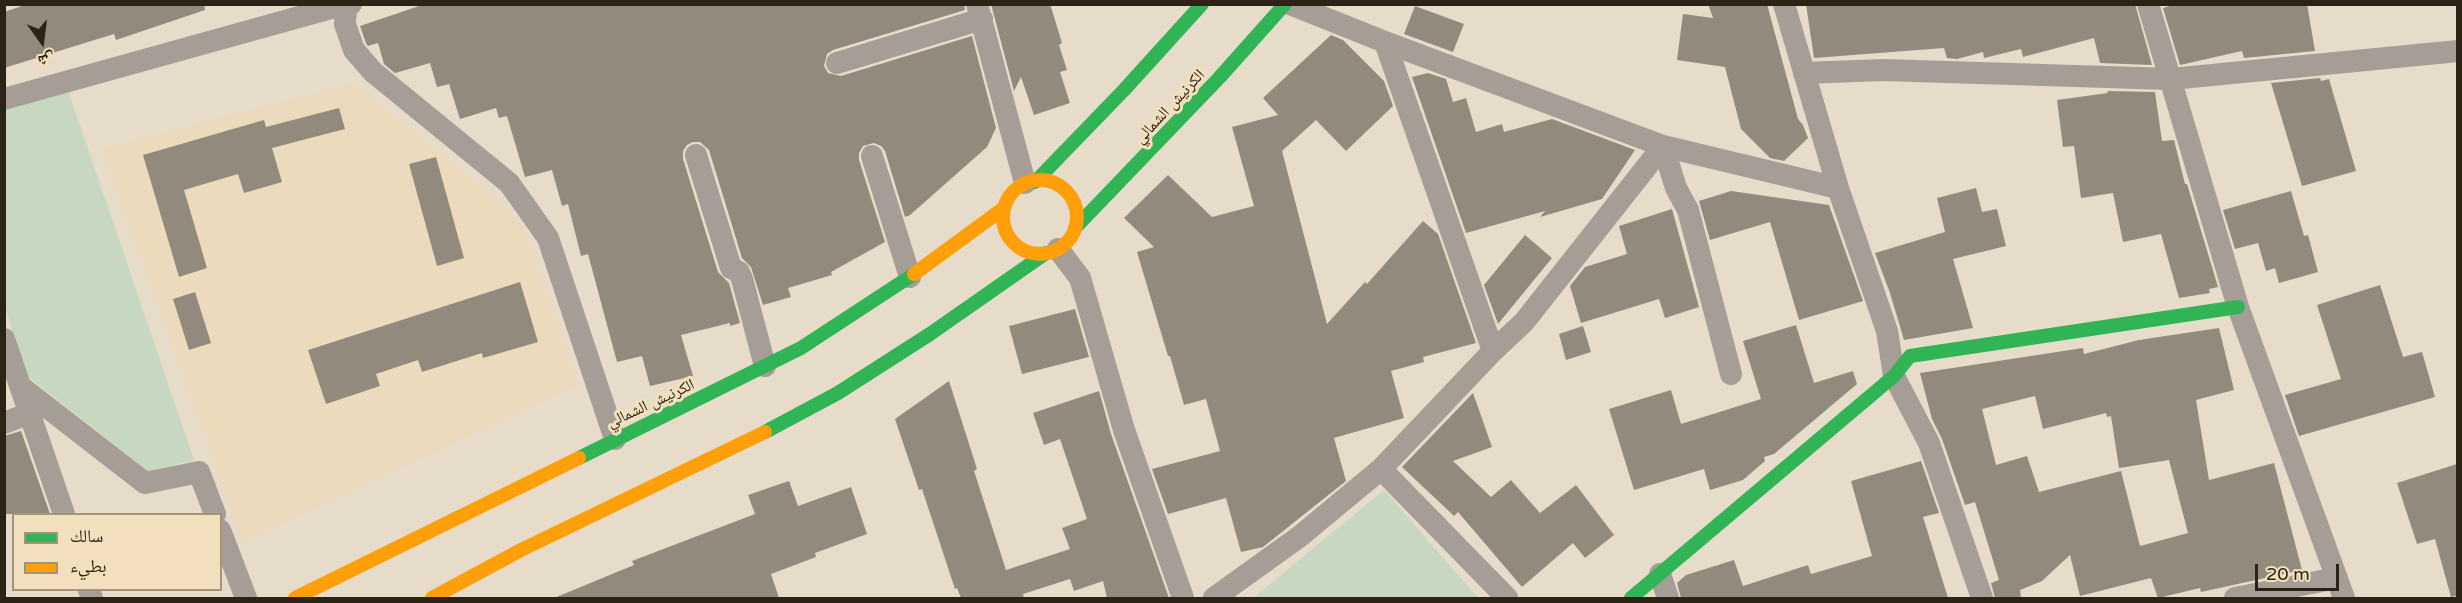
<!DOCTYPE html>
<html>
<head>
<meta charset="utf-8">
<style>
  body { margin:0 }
  #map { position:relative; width:2462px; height:603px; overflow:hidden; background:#e6dcc9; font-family:"Varela Round","Noto Naskh Arabic",sans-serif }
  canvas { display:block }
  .frame { position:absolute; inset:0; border:6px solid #2a2316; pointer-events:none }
  .legend { position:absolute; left:12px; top:513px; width:210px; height:78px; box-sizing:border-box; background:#f2dfbd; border:2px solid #a2947a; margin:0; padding:8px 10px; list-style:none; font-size:18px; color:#2a2316 }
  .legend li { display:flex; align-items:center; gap:12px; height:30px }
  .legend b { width:30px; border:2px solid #a2947a }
  .north { position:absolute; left:12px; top:12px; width:60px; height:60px; -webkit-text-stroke:4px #f2dfbd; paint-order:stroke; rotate:166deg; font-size:16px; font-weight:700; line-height:24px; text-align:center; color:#2a2316 }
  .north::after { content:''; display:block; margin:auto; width:21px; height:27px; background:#2a2316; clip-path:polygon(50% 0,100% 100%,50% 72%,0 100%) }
  .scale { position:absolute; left:2255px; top:564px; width:84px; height:27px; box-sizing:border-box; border:3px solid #2a2316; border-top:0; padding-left:8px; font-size:18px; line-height:21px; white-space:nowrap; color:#2a2316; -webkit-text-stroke:4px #f2dfbd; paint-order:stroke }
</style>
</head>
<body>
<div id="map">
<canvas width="2462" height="603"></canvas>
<div class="frame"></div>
<ul class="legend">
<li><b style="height:8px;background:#30b455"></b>سالك</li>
<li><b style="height:8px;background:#ff9f0a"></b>بطيء</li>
</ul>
<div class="north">ش</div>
<div class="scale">20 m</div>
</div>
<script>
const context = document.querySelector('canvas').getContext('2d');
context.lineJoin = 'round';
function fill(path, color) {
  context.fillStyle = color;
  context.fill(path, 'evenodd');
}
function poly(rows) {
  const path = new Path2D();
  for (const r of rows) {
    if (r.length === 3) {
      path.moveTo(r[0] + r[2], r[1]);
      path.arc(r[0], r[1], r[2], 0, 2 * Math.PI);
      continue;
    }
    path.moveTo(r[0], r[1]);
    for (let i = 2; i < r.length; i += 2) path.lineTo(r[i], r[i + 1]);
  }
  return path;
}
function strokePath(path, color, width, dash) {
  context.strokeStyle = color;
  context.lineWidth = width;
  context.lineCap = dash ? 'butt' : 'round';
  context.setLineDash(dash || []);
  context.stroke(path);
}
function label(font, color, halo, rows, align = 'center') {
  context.font = font + ' "Varela Round","Noto Naskh Arabic",sans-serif';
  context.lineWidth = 6;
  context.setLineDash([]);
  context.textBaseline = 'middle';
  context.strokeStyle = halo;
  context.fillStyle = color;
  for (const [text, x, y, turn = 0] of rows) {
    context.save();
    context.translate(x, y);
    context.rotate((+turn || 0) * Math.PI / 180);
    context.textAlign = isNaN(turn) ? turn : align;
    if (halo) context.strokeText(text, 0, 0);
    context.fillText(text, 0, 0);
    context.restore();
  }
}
fill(poly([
  [353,83,477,182,523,224,578,385,243,542,101,149]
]), '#ebdabb');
fill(poly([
  [68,90,194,460,149,472,26,375,5,307,4,108],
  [1384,490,1478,598,1253,598]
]), '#c7d7c0');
fill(poly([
  [28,4,204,4,205,10,116,40,114,34,4,68,4,12],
  [425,4,964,4,965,10,833,50,827,54,824,66,828,73,841,76,972,36,996,128,987,147,910,215,905,217,885,151,881,146,874,143,863,146,859,153,859,160,885,242,831,272,832,275,788,288,791,297,763,305,751,267,742,258,709,150,700,142,693,142,687,145,683,151,683,159,718,272,729,283,740,323,730,326,730,323,681,335,693,376,650,386,642,356,617,362,588,254,581,256,568,204,562,206,552,170,525,177,507,116,499,118,496,108,460,119,449,84,437,87,430,63,395,73,384,64,378,43,368,46,366,43,360,26],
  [991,4,1050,4,1062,43,1059,45,1067,70,1060,72,1070,103,1034,115,1021,77,1014,91],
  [1708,4,1767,4,1798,119,1803,125,1808,138,1784,161,1770,158,1741,129,1725,67,1677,60,1683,14,1713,18],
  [1806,4,2135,4,2152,65,2100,63,2094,38,2023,57,2021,49,1984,58,1983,52,1957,59,1947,58,1944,48,1814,58],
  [2176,4,2307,4,2315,51,2244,58,2242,51,2180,65,2163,8],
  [1415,6,1464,24,1453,52,1404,34],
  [1331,35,1343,40,1384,81,1393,106,1346,151,1316,120,1282,151,1327,324,1365,282,1367,284,1423,221,1438,234,1476,343,1423,357,1424,362,1391,371,1404,418,1334,438,1346,481,1263,547,1241,552,1226,498,1168,514,1152,469,1220,451,1206,399,1184,405,1170,356,1168,356,1137,252,1154,247,1124,218,1168,175,1212,217,1254,206,1232,127,1278,115,1263,98],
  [1428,73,1446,79,1453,102,1466,98,1476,132,1502,124,1504,132,1552,119,1635,150,1602,199,1540,217,1545,211,1466,233,1412,77],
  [2320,78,2321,81,2329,79,2356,171,2302,186,2271,83],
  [2107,91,2155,92,2162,141,2174,140,2185,184,2187,184,2218,287,2209,289,2210,293,2179,298,2161,234,2123,242,2113,193,2081,198,2074,146,2063,147,2057,100,2108,93],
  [339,108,345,129,272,148,282,182,244,193,238,174,184,190,207,268,179,277,143,155,264,120,266,127],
  [436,157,464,258,437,266,409,164],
  [1976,188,1982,212,1997,209,2006,246,1953,259,1973,328,1904,340,1890,293,1875,253,1945,232,1937,198],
  [1731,191,1829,205,1863,301,1799,320,1770,222,1710,240,1699,201],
  [2291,191,2304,236,2308,235,2318,272,2279,283,2275,268,2266,271,2258,243,2235,249,2223,210],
  [1672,209,1699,307,1665,318,1659,299,1581,323,1570,286,1585,267,1627,254,1619,226],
  [1525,235,1552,258,1498,324,1484,285],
  [520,282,538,342,483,358,482,353,422,372,418,360,376,374,380,386,326,404,308,350],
  [2380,285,2403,357,2422,352,2435,397,2299,436,2285,395,2341,379,2317,305],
  [195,292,211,343,189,350,173,299],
  [1075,309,1089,357,1022,374,1009,326],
  [1796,325,1814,383,1853,371,1857,384,1774,454,1764,457,1765,461,1743,480,1710,490,1704,469,1634,490,1609,409,1671,390,1681,424,1761,399,1743,341],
  [1583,326,1591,352,1566,360,1559,334],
  [2219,328,2234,390,2196,400,2209,480,2274,463,2302,570,2201,592,2200,588,2158,598,2151,578,2080,596,2070,555,2042,581,2020,590,2021,598,1995,598,1991,583,1999,580,1975,502,1965,505,1942,439,1932,419,1920,373,2083,348,2084,354,2139,340],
  [2035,396,2043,429,2106,413,2107,417,2111,416,2119,468,2169,460,2188,533,2140,546,2121,471,2039,492,2027,456,1996,465,1982,409],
  [949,381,977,469,974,471,1006,570,1070,549,1062,528,1087,519,1060,439,1044,445,1033,413,1099,391,1111,434,1169,598,1107,598,1103,581,1074,591,1070,579,1023,594,1024,598,961,598,957,588,955,589,922,489,919,490,895,419],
  [1473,393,1492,447,1453,461,1491,497,1511,480,1540,513,1576,485,1614,535,1585,558,1573,543,1522,587,1458,512,1454,516,1402,467],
  [21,431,50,514,4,514,4,436],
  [1921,461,1939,513,1923,517,1948,598,1681,598,1677,583,1686,575,1734,560,1743,586,1808,565,1811,574,1872,556,1851,481],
  [2457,464,2457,596,2451,597,2435,539,2417,544,2397,483],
  [789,481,798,506,851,487,867,534,815,553,816,557,771,574,779,598,554,598,634,565,632,561,755,514,748,495]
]), '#928b7d');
strokePath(poly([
  [351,4,346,6,345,24,354,50,373,72,509,183,548,238,615,439],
  [977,4,1025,183],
  [1290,4,1385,42,1663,146,1838,188],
  [1784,4,1838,188,1887,331,1894,376,1929,443,1982,598],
  [2148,4,2238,307,2344,598],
  [1385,42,1493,351],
  [837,63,982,19],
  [1804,73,1883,70,2171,79,2458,51],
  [4,99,346,4],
  [1663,146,1676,188,1688,210,1731,374],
  [696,155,731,268,739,272,742,279,765,366],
  [872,156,910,277],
  [1058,249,1080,278,1124,430,1183,598],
  [4,339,64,514],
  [21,387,145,483,199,472,215,514],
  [4,423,30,413],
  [1381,469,1507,598],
  [220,530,246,598],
  [1660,574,1668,598],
  [89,590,92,598],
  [1214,598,1299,537,1381,469,1493,351,1524,322,1663,146],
  [2235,598,2337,578]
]), '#a59d96', 22);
strokePath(poly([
  [1035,182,1124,90,1202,4],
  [1075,228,1219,78,1285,4],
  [765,432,838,393,930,334,1046,253],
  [579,458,801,348,914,274],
  [1631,598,1894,376,1910,356,2238,307]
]), '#30b455', 14);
strokePath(poly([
  [1040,217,37],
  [914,274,1004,208],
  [295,598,579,458],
  [432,598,521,550,765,432]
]), '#ff9f0a', 14);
label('16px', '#2a2316', '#f2dfbd', [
  ["الكرنيش الشمالي",1170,107,-47],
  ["الكرنيش الشمالي",651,404,-25]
]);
</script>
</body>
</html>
